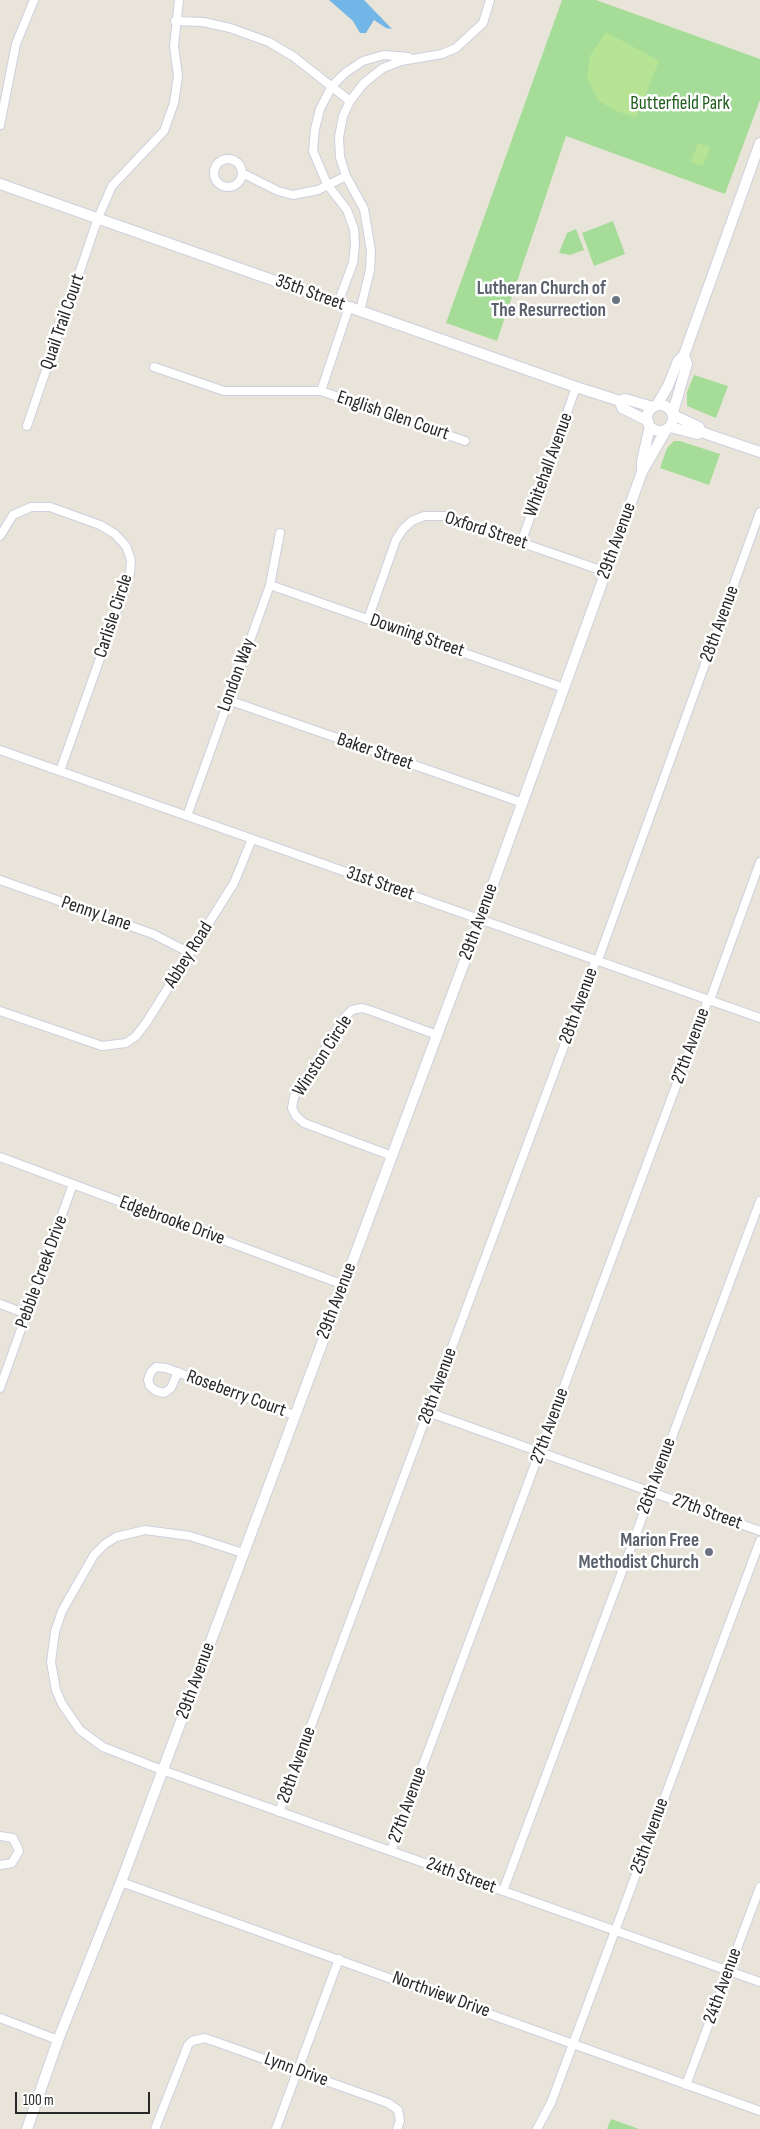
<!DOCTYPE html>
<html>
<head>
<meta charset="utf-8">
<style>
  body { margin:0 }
  #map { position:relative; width:760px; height:2129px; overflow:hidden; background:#e9e4d9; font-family:"Sofia Sans Condensed",sans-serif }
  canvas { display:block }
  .scale { position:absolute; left:15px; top:2092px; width:135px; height:22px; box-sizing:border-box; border:2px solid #272727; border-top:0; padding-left:6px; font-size:15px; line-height:18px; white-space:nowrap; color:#272727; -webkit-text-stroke:4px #fff; paint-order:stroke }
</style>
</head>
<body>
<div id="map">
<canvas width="760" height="2129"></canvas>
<div class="scale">100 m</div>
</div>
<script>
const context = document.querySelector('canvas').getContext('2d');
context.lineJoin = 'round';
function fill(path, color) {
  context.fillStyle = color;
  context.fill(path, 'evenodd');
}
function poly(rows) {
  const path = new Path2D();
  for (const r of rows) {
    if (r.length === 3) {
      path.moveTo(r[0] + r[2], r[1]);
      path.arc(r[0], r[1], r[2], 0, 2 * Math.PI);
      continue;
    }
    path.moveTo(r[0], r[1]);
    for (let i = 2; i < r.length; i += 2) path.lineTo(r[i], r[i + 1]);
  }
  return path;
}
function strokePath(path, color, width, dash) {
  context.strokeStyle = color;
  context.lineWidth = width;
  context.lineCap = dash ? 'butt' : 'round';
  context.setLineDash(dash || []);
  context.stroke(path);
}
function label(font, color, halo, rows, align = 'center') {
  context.font = font + ' "Sofia Sans Condensed",sans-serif';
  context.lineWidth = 5;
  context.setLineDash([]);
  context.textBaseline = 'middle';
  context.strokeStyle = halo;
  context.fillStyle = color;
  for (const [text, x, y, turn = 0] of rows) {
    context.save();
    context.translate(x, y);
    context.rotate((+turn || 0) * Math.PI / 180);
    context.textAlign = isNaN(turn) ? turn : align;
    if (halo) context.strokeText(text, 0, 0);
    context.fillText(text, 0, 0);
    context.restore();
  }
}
fill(poly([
  [562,0,596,0,760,59,760,100,725,194,566,136,497,341,446,323],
  [613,221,625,254,594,266,582,233],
  [576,229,584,250,570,255,559,253,567,233],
  [694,375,728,386,716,418,687,406,687,392],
  [674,441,680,441,720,454,709,485,660,468,667,448],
  [611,2119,639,2129,607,2129]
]), '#a5dd98');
fill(poly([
  [606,32,659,61,636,117,616,111,599,101,587,79,590,56],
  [698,143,710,147,703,166,691,162]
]), '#b6e494');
fill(poly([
  [329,0,364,0,392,29,386,28,374,20,366,33,360,33,353,21]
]), '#71b6e6');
const minor = poly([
  [175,21,203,22,230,28,269,42,294,57,350,101],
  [0,125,16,44,34,0],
  [228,173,14],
  [242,173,278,191,293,195,318,190,346,176],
  [338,303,353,263,355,245,354,229,347,210,327,184,313,151,315,129,320,109,332,86,345,73,363,61,384,55,408,57],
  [360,311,370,270,371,251,364,209,346,176,340,157,339,137,343,116,350,101,364,83,383,68,401,61,442,54,456,48,483,23,490,0],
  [154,367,224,391,321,391,465,441],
  [321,391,349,307],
  [27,426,98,218,112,186,164,131,174,103,178,76,174,46,179,0],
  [0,536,13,515,31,507,50,507,100,525,115,534,126,546,131,560,130,574,60,771],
  [521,543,576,387],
  [270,585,564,688],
  [368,619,396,540,403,529,412,521,424,516,445,516,606,572],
  [228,700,523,803],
  [0,750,760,1018],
  [187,816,270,585,280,533],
  [0,880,153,934,190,953],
  [598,960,760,512],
  [710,1000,760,862],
  [0,1011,102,1046,126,1043,136,1036,146,1023,234,883,252,839],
  [392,1156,304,1123,296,1116,292,1108,294,1097,345,1017,352,1010,362,1008,372,1011,437,1035],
  [0,1157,344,1285],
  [0,1304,27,1314],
  [178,1372,171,1388,164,1393,156,1391,150,1386,148,1380,151,1372,156,1367,166,1368,294,1415],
  [0,1388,73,1184],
  [428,1412,760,1531],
  [243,1553,190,1536,145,1530,116,1537,105,1544,94,1555,62,1611,55,1632,51,1662,56,1690,62,1704,80,1730,103,1747,162,1770,760,1982],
  [279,1812,596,960],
  [0,1836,13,1838,19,1851,12,1863,0,1865],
  [391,1851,708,1000],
  [121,1882,760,2111],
  [503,1891,760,1201],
  [0,2018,58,2040],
  [686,2085,760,1887],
  [155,2129,188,2045,192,2041,205,2038,388,2103,398,2110,400,2121,397,2129],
  [276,2129,339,1959],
  [537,2129,551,2103,760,1541]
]);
const tertiary = poly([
  [0,184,576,387,620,401,625,399,653,407],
  [620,401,622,408,648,421],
  [660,418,13],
  [657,405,668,386,678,361,684,355,760,143],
  [673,412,687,364,684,355],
  [673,415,699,427,701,432,760,452],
  [670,427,697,434,701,432],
  [642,472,642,461,650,426],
  [27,2129,58,2040,121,1882,480,920,642,472,666,430]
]);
strokePath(minor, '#cecfdf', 10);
strokePath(tertiary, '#cecfdf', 12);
strokePath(minor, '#fff', 8);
strokePath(tertiary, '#fff', 10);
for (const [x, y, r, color] of [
  [616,300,5,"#6b7280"],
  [709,1552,5,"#6b7280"]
]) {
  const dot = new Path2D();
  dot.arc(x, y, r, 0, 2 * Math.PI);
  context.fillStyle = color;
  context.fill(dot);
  strokePath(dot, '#fff', 2);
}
label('19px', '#215d1d', '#fff', [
  ["Butterfield Park",680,104]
]);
label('bold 19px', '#5b616d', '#fff', [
  ["Lutheran Church of",606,289],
  ["The Resurrection",606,311],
  ["Marion Free",699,1541],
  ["Methodist Church",699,1563]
], 'right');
label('19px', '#272727', '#fff', [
  ["35th Street",310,293,20],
  ["Quail Trail Court",63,322,-71],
  ["English Glen Court",393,416,19],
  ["Whitehall Avenue",549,465,-70],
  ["Oxford Street",486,531,18],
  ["29th Avenue",617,541,-70],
  ["Carlisle Circle",114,616,-72],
  ["28th Avenue",720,624,-70],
  ["Downing Street",417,636,19],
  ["London Way",237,675,-70],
  ["Baker Street",375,752,19],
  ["31st Street",380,884,19],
  ["Penny Lane",96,914,19],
  ["29th Avenue",479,922,-70],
  ["Abbey Road",189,955,-58],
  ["28th Avenue",579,1006,-70],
  ["27th Avenue",691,1046,-70],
  ["Winston Circle",323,1056,-57],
  ["Edgebrooke Drive",172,1221,20],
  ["Pebble Creek Drive",42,1272,-70],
  ["29th Avenue",337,1301,-69],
  ["28th Avenue",438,1386,-70],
  ["Roseberry Court",236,1394,20],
  ["27th Avenue",550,1426,-70],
  ["26th Avenue",657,1476,-70],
  ["27th Street",707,1512,20],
  ["29th Avenue",196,1681,-70],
  ["28th Avenue",297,1765,-70],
  ["27th Avenue",408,1805,-70],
  ["25th Avenue",650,1836,-70],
  ["24th Street",461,1876,20],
  ["24th Avenue",723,1986,-70],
  ["Northview Drive",441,1995,20],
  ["Lynn Drive",296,2070,20]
]);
</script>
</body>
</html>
